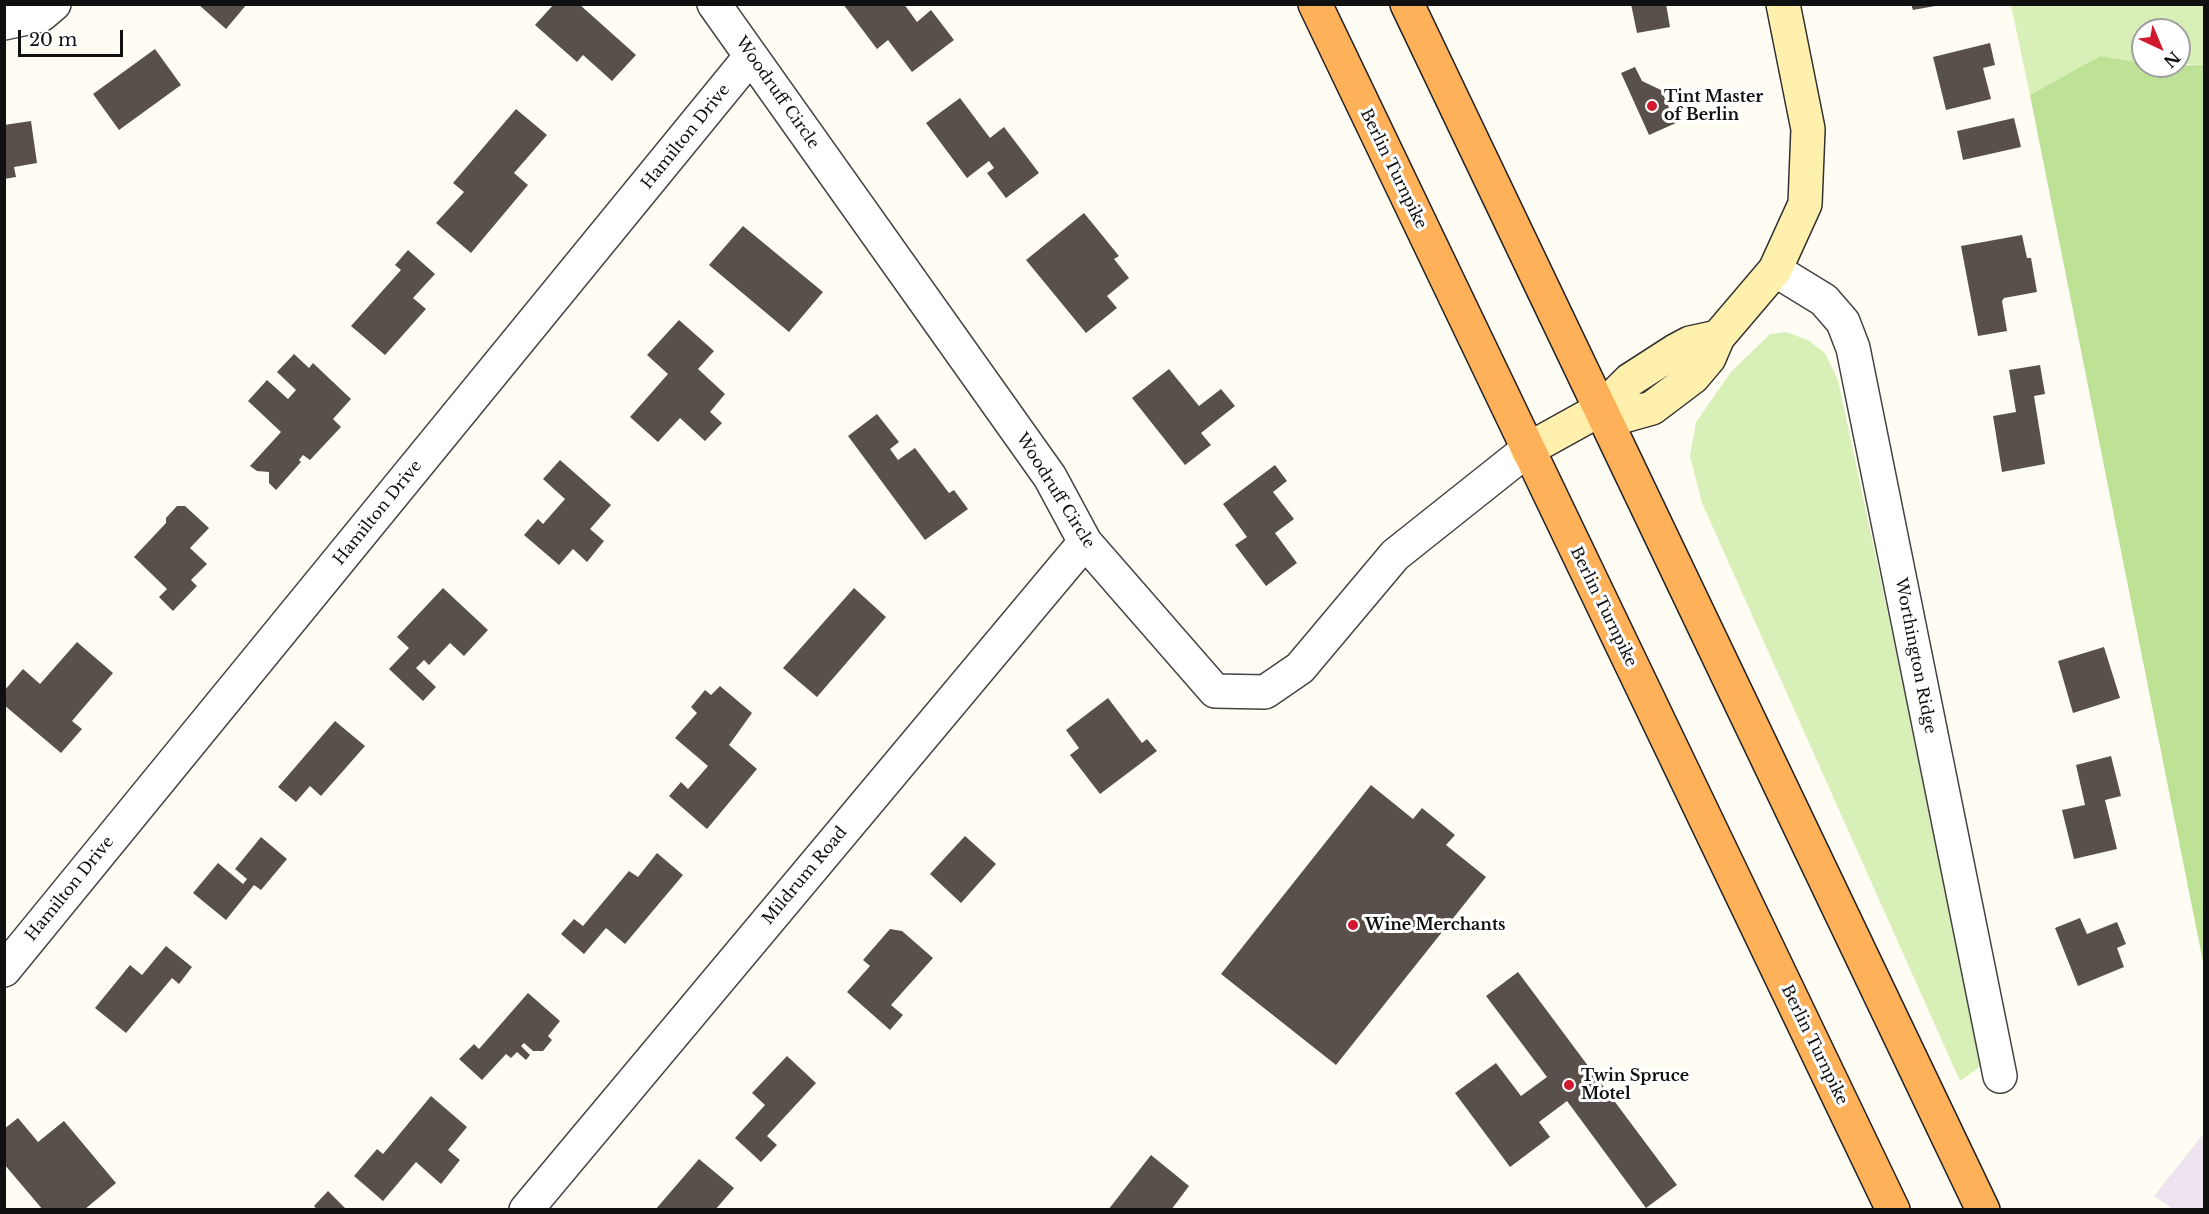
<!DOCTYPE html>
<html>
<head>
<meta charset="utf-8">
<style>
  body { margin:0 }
  #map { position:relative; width:2209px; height:1214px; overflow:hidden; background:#fffcf3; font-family:"Libre Baskerville",serif }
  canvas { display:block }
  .frame { position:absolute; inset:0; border:6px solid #101010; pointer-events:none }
  .north { position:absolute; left:2131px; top:18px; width:60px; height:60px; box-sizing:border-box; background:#fff; border:2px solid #9f9f9f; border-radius:50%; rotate:136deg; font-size:16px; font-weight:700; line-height:24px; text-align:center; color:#101010 }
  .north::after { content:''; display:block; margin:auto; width:21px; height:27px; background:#d1182e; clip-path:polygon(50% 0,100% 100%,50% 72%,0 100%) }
  .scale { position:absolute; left:18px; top:30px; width:105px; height:27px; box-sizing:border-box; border:3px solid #101010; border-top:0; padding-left:8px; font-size:18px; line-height:21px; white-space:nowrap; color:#101010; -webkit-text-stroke:4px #fff; paint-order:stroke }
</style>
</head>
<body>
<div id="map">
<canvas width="2209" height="1214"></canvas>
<div class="frame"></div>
<div class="north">N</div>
<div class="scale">20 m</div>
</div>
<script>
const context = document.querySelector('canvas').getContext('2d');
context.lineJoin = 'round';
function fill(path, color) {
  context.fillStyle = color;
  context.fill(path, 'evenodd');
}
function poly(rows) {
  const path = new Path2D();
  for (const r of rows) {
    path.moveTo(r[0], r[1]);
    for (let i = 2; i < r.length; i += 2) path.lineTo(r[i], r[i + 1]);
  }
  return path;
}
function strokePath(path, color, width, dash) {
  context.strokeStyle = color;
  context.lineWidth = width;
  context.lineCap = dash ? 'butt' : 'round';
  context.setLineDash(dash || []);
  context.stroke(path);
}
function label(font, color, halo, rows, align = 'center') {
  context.font = font + ' "Libre Baskerville",serif';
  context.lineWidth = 6;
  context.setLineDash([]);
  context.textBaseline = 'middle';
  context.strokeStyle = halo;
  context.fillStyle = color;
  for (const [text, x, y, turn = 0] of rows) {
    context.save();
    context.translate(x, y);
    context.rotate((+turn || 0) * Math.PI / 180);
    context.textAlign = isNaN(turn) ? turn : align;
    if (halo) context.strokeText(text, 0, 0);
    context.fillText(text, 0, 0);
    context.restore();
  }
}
fill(poly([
  [2204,1133,2204,1209,2173,1209,2154,1196]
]), '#ede4ef');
fill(poly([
  [2011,5,2204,5,2204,65,2179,64,2179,30,2143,30,2143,63,2100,56,2030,95],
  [1786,332,1808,340,1825,353,1838,380,1984,1064,1960,1081,1702,503,1690,456,1696,422,1731,372,1770,334]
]), '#d8efb8');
fill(poly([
  [2100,56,2143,63,2143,66,2204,65,2204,967,2030,95]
]), '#bde195');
fill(poly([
  [198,4,247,4,226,29],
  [554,4,579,4,636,55,612,81,583,55,577,62,535,25],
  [843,4,904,4,917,22,931,10,954,40,912,72,888,40,877,49],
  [1631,4,1666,4,1670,27,1637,33],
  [1911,4,1935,4,1935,6,1913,10],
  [1990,43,1995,65,1983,68,1991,99,1946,110,1933,57],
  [155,49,181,85,119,130,93,94],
  [1635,67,1642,81,1661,90,1676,123,1649,135,1621,73],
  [960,98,990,138,1004,127,1039,173,1006,198,987,173,994,168,989,161,967,178,926,123],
  [516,109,547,135,514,173,528,185,471,253,436,223,464,192,453,183],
  [2014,118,2021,147,1963,160,1957,131],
  [31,121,37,163,14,167,16,177,4,179,4,125],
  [1084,213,1119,256,1114,259,1129,278,1107,296,1117,308,1086,333,1026,260],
  [743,226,823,292,789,332,709,265],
  [2022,235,2027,258,2031,258,2037,292,2004,298,2002,301,2007,331,1978,336,1961,246],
  [408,250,435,274,413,298,426,309,385,355,351,326,401,270,395,265],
  [679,320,714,351,698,369,725,394,710,412,722,423,705,441,680,418,658,442,630,417,668,374,647,355],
  [294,354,309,368,313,363,351,399,333,419,341,427,310,460,303,455,299,460,301,462,276,490,269,483,269,472,257,471,250,466,281,432,248,401,267,380,288,399,296,390,277,372],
  [2040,365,2045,394,2034,396,2045,464,2002,472,1993,416,2016,412,2009,370],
  [1169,369,1199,406,1221,389,1235,406,1201,433,1211,445,1185,465,1132,398],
  [877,414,899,442,890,449,898,460,915,448,949,493,954,490,968,509,925,540,848,436],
  [560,460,611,505,590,529,604,541,587,562,573,549,559,565,524,535,538,519,543,524,565,499,543,479],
  [1275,465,1287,481,1273,492,1294,519,1275,533,1297,563,1266,586,1235,545,1247,537,1223,504],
  [177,506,185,506,209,528,190,548,207,564,191,580,197,586,173,611,159,597,167,589,134,557,166,523,166,518],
  [443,588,488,630,464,656,450,643,429,665,424,660,416,668,436,687,423,701,389,669,409,648,397,637],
  [854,588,886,617,817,697,783,668],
  [77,642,113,673,72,721,82,729,61,753,4,705,4,691,23,669,40,684],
  [2104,647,2120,698,2073,713,2058,661],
  [720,686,752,713,729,745,757,769,707,829,669,796,681,782,688,789,708,766,675,738,697,713,691,707,705,690,711,695],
  [1108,698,1142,743,1147,739,1157,751,1100,794,1070,755,1079,748,1066,730],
  [335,721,365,746,321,796,310,786,296,802,278,787],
  [2111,756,2121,796,2105,800,2117,849,2074,859,2062,810,2085,805,2076,765],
  [1371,785,1413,819,1422,808,1455,835,1446,845,1486,877,1336,1065,1221,974],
  [965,836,996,864,961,903,930,874],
  [261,837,287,859,261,890,254,885,226,920,193,893,218,863,243,884,247,879,235,869],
  [657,853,683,875,625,944,606,928,584,954,561,934,574,919,583,926,629,871,638,877],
  [2080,918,2087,934,2117,922,2126,944,2117,948,2124,967,2078,986,2055,928],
  [890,929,902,931,933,958,891,1005,903,1015,890,1030,847,992,870,966,863,960],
  [166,946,192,967,179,984,172,978,126,1033,95,1008,130,965,142,975],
  [1518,972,1677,1185,1646,1208,1567,1101,1539,1122,1550,1137,1510,1167,1455,1093,1496,1063,1521,1096,1547,1077,1486,996],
  [528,993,560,1021,548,1036,552,1040,543,1051,533,1051,524,1043,521,1046,530,1055,526,1060,517,1052,511,1058,506,1054,482,1080,459,1059,474,1044,479,1049],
  [787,1056,816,1083,767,1136,777,1145,761,1162,735,1138,765,1105,752,1093],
  [431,1096,467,1127,448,1150,460,1160,441,1184,416,1162,383,1201,354,1176,377,1149,383,1154],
  [18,1118,38,1142,64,1121,116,1183,84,1210,43,1210,4,1164,4,1129],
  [1151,1155,1189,1186,1171,1210,1108,1210],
  [699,1159,734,1188,715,1210,655,1210],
  [328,1191,347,1210,317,1210,314,1206]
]), '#5a504b');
const minor = poly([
  [714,4,1050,477,1085,542,1215,691,1265,692,1300,668,1395,555,1527,450],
  [4,23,41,15,54,4],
  [1775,270,1824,300,1843,322,1853,348,2000,1076],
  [4,970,751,56],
  [526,1210,1085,542]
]);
const secondary = poly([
  [1601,409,1627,415,1652,408,1693,377,1709,358,1718,337,1775,270,1805,204,1808,129,1783,4],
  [1527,450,1601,409,1630,380,1675,351,1690,343,1718,337]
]);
const trunk = poly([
  [1315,4,1893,1210],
  [1407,4,1983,1210]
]);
strokePath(minor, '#434343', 36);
strokePath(secondary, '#323232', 36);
strokePath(trunk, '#212121', 36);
strokePath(minor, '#fff', 33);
strokePath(secondary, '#fff0ae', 33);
strokePath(trunk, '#ffb15a', 33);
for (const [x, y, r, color] of [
  [1652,106,6,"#d1182e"],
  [1353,925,6,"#d1182e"],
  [1569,1085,6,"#d1182e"]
]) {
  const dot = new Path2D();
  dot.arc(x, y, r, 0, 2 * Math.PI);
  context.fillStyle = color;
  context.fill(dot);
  strokePath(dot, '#fff', 2);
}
label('16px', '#101010', '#fff', [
  ["Woodruff Circle",777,93,55],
  ["Hamilton Drive",686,137,-51],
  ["Berlin Turnpike",1393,169,64],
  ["Woodruff Circle",1055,491,58],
  ["Hamilton Drive",378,513,-51],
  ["Berlin Turnpike",1603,607,64],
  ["Worthington Ridge",1915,656,79],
  ["Mildrum Road",805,876,-50],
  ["Hamilton Drive",70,889,-51],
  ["Berlin Turnpike",1814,1045,64]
]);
label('bold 16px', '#101010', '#fff', [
  ["Tint Master",1664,97],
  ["of Berlin",1664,115],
  ["Wine Merchants",1365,925],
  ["Twin Spruce",1581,1076],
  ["Motel",1581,1094]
], 'left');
</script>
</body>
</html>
